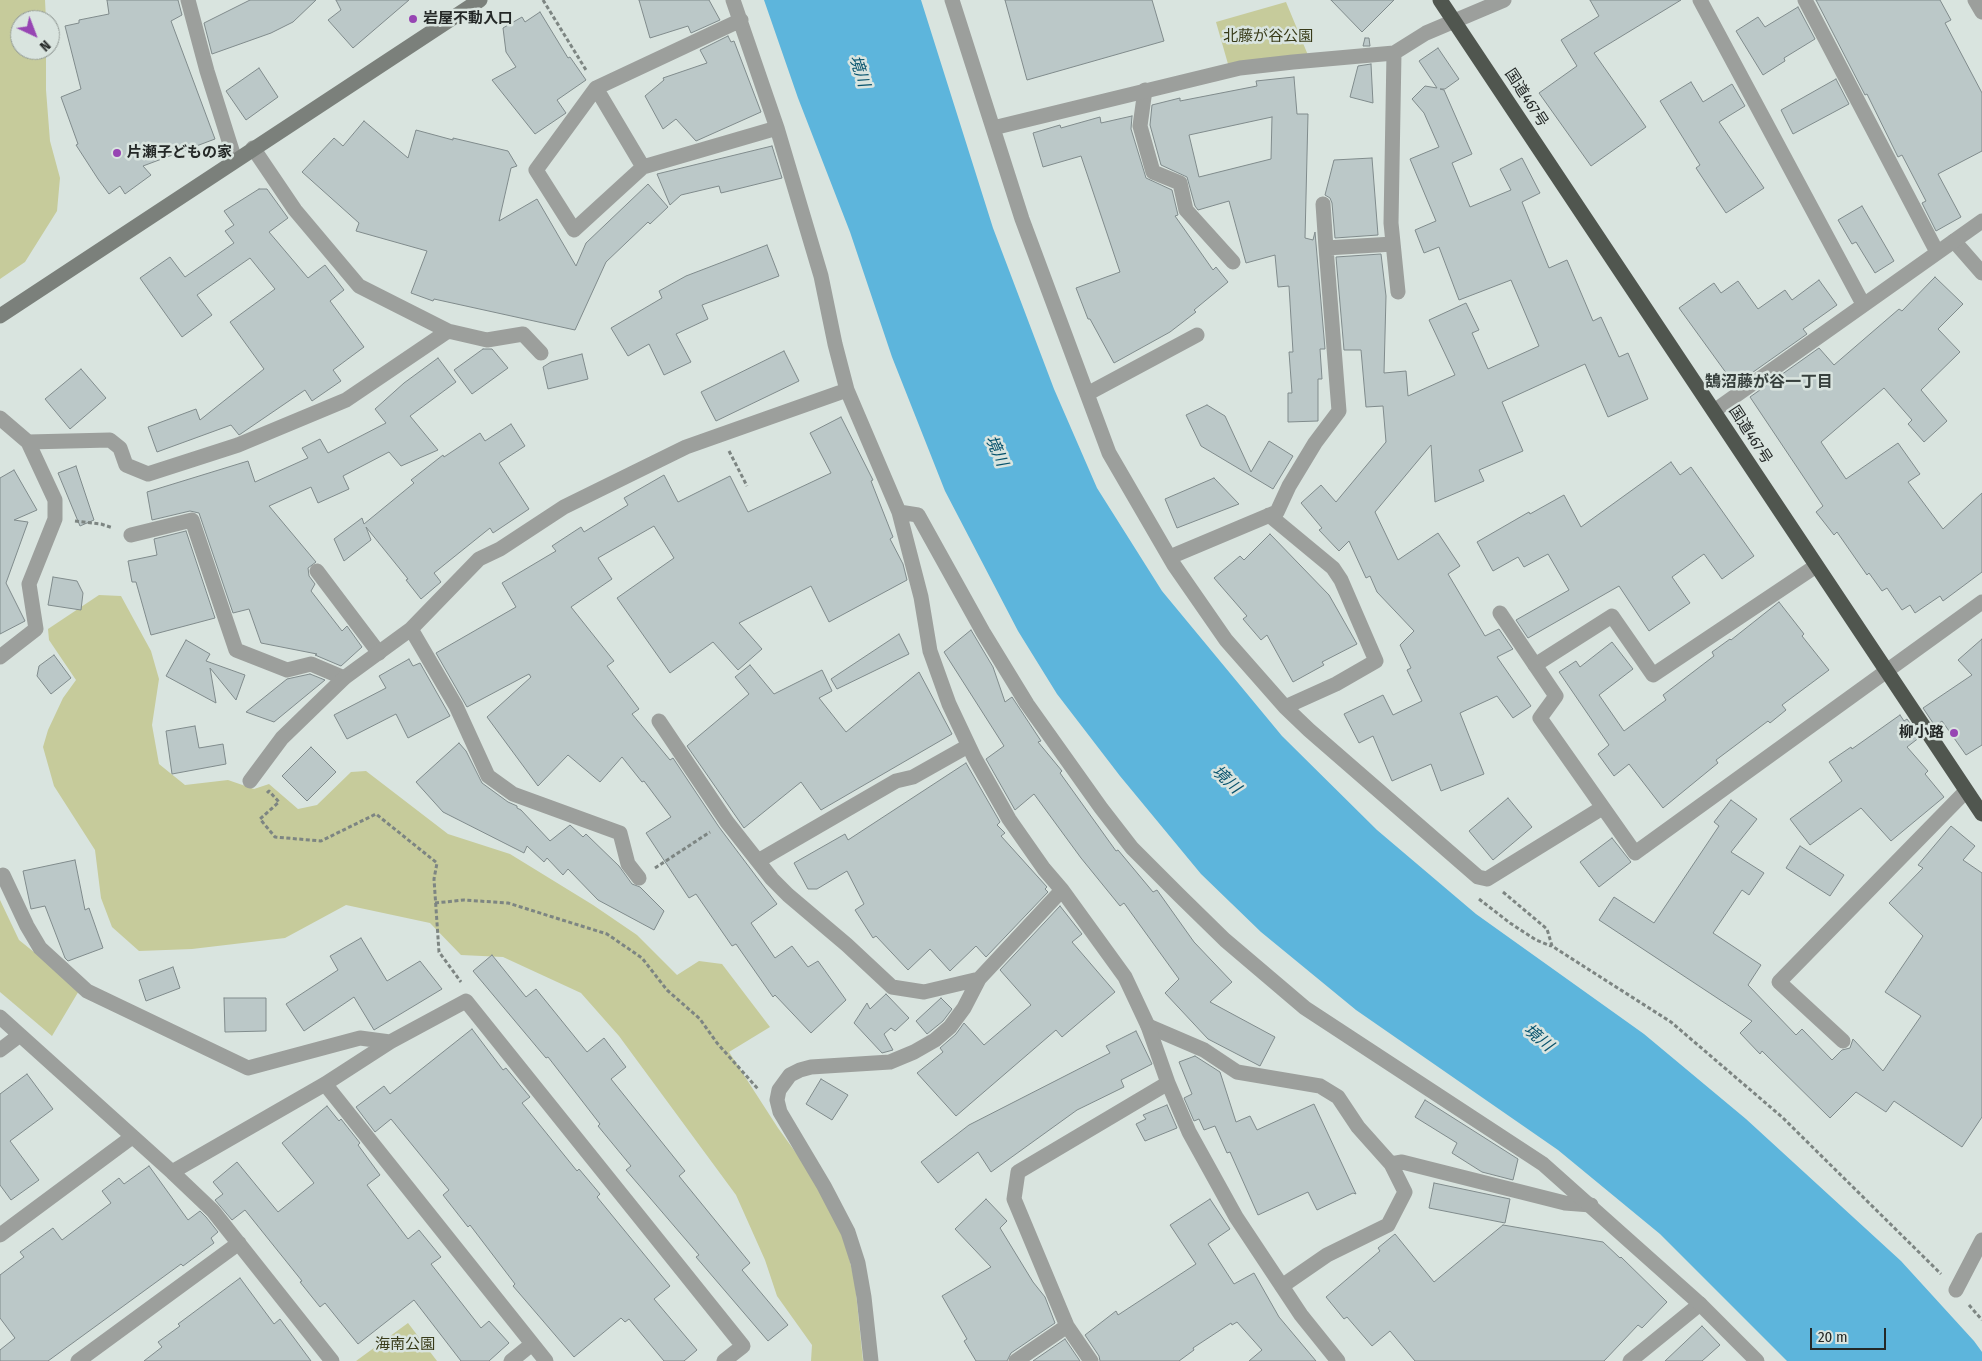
<!DOCTYPE html>
<html>
<head>
<meta charset="utf-8">
<style>
  body { margin:0 }
  #map { position:relative; width:1982px; height:1361px; overflow:hidden; background:#d9e4df; font-family:"Fira Sans Condensed",sans-serif }
  canvas { display:block }
  .north { position:absolute; left:10px; top:10px; width:50px; height:50px; box-sizing:border-box; background:#d9e4df; border:1px solid #919995; border-radius:50%; rotate:137deg; font-size:14px; font-weight:700; line-height:20px; text-align:center; color:#242827 }
  .north::after { content:''; display:block; margin:auto; width:18px; height:22px; background:#9745b3; clip-path:polygon(50% 0,100% 100%,50% 72%,0 100%) }
  .scale { position:absolute; left:1810px; top:1328px; width:76px; height:22px; box-sizing:border-box; border:2px solid #242827; border-top:0; padding-left:6px; font-size:15px; line-height:18px; white-space:nowrap; color:#242827; -webkit-text-stroke:4px #d9e4df; paint-order:stroke }
</style>
</head>
<body>
<div id="map">
<canvas width="1982" height="1361"></canvas>
<div class="north">N</div>
<div class="scale">20 m</div>
</div>
<script>
const context = document.querySelector('canvas').getContext('2d');
context.lineJoin = 'round';
function fill(path, color) {
  context.fillStyle = color;
  context.fill(path, 'evenodd');
}
function poly(rows) {
  const path = new Path2D();
  for (const r of rows) {
    path.moveTo(r[0], r[1]);
    for (let i = 2; i < r.length; i += 2) path.lineTo(r[i], r[i + 1]);
  }
  return path;
}
function strokePath(path, color, width, dash) {
  context.strokeStyle = color;
  context.lineWidth = width;
  context.lineCap = dash ? 'butt' : 'round';
  context.setLineDash(dash || []);
  context.stroke(path);
}
function label(font, color, halo, rows, align = 'center') {
  context.font = font + ' "Fira Sans Condensed","Noto Sans JP",sans-serif';
  context.lineWidth = 5;
  context.setLineDash([]);
  context.textBaseline = 'middle';
  context.strokeStyle = halo;
  context.fillStyle = color;
  for (const [text, x, y, turn = 0] of rows) {
    context.save();
    context.translate(x, y);
    context.rotate((+turn || 0) * Math.PI / 180);
    context.textAlign = isNaN(turn) ? turn : align;
    if (halo) context.strokeText(text, 0, 0);
    context.fillText(text, 0, 0);
    context.restore();
  }
}
fill(poly([
  [0,0,45,0,46,20,20,20,20,50,46,50,46,90,50,141,60,178,57,211,25,262,0,279],
  [1286,2,1310,60,1230,71,1216,22],
  [99,595,121,596,151,651,159,679,152,725,159,764,185,785,228,780,254,789,269,784,298,809,317,805,351,772,366,771,448,834,510,854,593,905,637,935,677,975,699,961,722,964,770,1027,729,1052,778,1128,838,1211,855,1283,863,1361,811,1361,812,1345,777,1296,765,1260,736,1195,619,1036,581,993,503,957,461,955,430,923,346,905,285,938,192,949,139,951,112,927,101,898,95,850,54,786,43,747,48,730,63,698,76,680,49,640,48,629],
  [0,900,19,940,80,989,52,1036,0,992],
  [408,1323,437,1361,356,1361]
]), '#c6cb9b');
fill(poly([
  [764,0,921,0,993,228,1054,389,1097,488,1162,591,1282,736,1377,830,1476,914,1644,1034,1746,1119,1901,1261,1974,1341,1982,1352,1982,1361,1787,1361,1660,1234,1558,1150,1356,1010,1261,932,1201,874,1120,776,1057,694,1018,631,945,491,892,357,850,232,798,98]
]), '#5db5dc');
const building = poly([
  [107,0,178,0,182,15,171,21,215,139,143,166,151,175,125,194,120,186,109,194,98,179,76,145,78,144,61,97,81,89,65,26,79,23,79,20,109,14,107,0],
  [250,0,316,0,293,22,271,33,212,54,204,23,250,0],
  [336,0,409,0,353,48,328,20,341,10,336,0],
  [639,0,709,0,720,20,691,33,688,26,650,38,639,0],
  [1005,0,1152,0,1164,41,1027,80,1005,0],
  [1331,0,1394,0,1362,32,1331,0],
  [1590,0,1681,0,1594,53,1646,127,1591,166,1539,93,1577,66,1561,40,1599,16,1590,0],
  [1816,0,1940,0,1951,20,1945,23,1982,93,1982,151,1938,174,1961,217,1936,231,1922,203,1926,201,1902,155,1898,157,1867,94,1865,95,1816,0],
  [1798,7,1815,39,1784,58,1785,61,1763,75,1736,31,1758,17,1765,27,1798,7],
  [540,12,568,58,570,57,586,80,557,100,566,113,535,134,492,80,516,67,506,52,503,28,522,17,525,22,540,12],
  [728,36,731,42,734,41,761,112,696,141,676,119,663,129,645,96,664,80,663,78,707,63,700,50,728,36],
  [1365,38,1369,38,1370,46,1363,46,1365,38],
  [1438,48,1459,79,1445,89,1440,89,1444,90,1472,154,1452,163,1470,207,1511,190,1500,169,1522,158,1540,193,1522,202,1549,268,1567,260,1593,321,1601,317,1619,357,1628,353,1648,399,1608,417,1585,364,1502,402,1523,451,1479,470,1484,481,1435,502,1431,445,1375,512,1398,560,1438,533,1460,566,1448,574,1485,636,1499,629,1512,648,1513,649,1497,657,1531,706,1513,718,1497,696,1460,713,1484,774,1441,791,1431,764,1392,781,1373,736,1359,743,1344,714,1383,695,1393,715,1422,701,1407,670,1411,668,1400,645,1414,631,1377,592,1370,576,1366,578,1349,541,1339,551,1319,530,1322,528,1301,503,1321,485,1336,502,1386,442,1383,406,1366,407,1361,350,1344,350,1336,257,1381,254,1386,296,1384,373,1406,371,1408,396,1455,375,1429,320,1466,303,1479,330,1472,333,1488,369,1539,346,1511,280,1459,300,1439,247,1424,253,1415,230,1436,221,1410,159,1439,147,1424,113,1412,99,1425,86,1437,88,1419,61,1438,48],
  [1371,64,1373,103,1350,97,1358,66,1371,64],
  [259,68,278,97,246,120,226,91,259,68],
  [1294,77,1297,114,1308,114,1305,238,1313,240,1315,232,1325,349,1320,349,1322,379,1318,379,1318,421,1288,422,1288,393,1292,393,1289,352,1293,352,1289,286,1278,287,1275,255,1246,263,1229,201,1198,210,1195,206,1187,177,1161,165,1150,125,1152,105,1180,98,1180,101,1257,86,1256,81,1294,77],
  [1272,117,1271,159,1199,177,1189,135,1272,117],
  [1836,79,1849,104,1793,134,1781,110,1836,79],
  [1691,82,1703,102,1732,84,1745,106,1719,122,1764,188,1726,213,1696,168,1700,165,1660,101,1691,82],
  [1132,116,1131,129,1146,178,1172,190,1178,215,1175,216,1213,270,1216,267,1228,282,1194,310,1196,312,1170,332,1114,363,1090,319,1088,319,1076,288,1120,272,1081,156,1043,167,1033,133,1060,125,1061,128,1100,117,1101,123,1132,116],
  [364,121,408,158,416,130,453,140,453,138,508,151,517,166,511,168,499,221,537,199,576,266,586,243,648,184,668,207,650,224,648,222,606,262,575,330,434,299,433,301,411,293,427,251,356,231,359,223,302,172,334,138,343,146,364,121],
  [772,146,782,178,721,193,719,186,681,195,670,205,657,174,772,146],
  [1372,158,1378,235,1335,238,1332,203,1330,198,1325,195,1334,160,1372,158],
  [259,189,267,189,288,218,269,232,308,278,325,265,344,290,330,301,364,347,333,370,341,381,312,401,305,390,242,433,239,435,231,425,157,452,148,427,196,409,200,420,264,369,230,322,275,289,250,258,197,295,212,315,182,337,140,278,170,257,185,277,234,243,225,231,234,225,224,211,259,189],
  [1862,206,1894,261,1875,273,1856,242,1852,244,1838,220,1862,206],
  [767,245,779,276,702,305,708,319,676,334,691,362,664,375,649,344,628,356,611,328,662,298,659,291,686,276,767,245],
  [1935,277,1963,304,1938,329,1960,352,1921,390,1947,421,1924,442,1908,424,1912,420,1884,388,1821,442,1846,479,1898,443,1920,474,1908,482,1943,529,1982,493,1982,572,1943,601,1940,596,1915,613,1910,605,1902,610,1887,588,1882,591,1869,573,1867,575,1837,532,1834,535,1816,512,1823,506,1750,397,1819,348,1834,365,1899,309,1902,311,1935,277],
  [1819,280,1837,305,1803,329,1807,334,1739,382,1737,378,1732,381,1679,308,1714,283,1721,293,1738,281,1758,309,1785,290,1792,300,1819,280],
  [483,349,492,349,508,368,472,394,454,370,483,349],
  [784,351,799,381,716,421,701,392,784,351],
  [582,354,588,379,548,389,543,367,551,362,582,354],
  [438,358,456,382,410,416,438,450,401,466,389,452,343,476,349,489,318,503,311,487,269,506,316,562,308,568,309,576,315,584,311,591,342,631,347,626,362,647,341,666,315,655,317,654,261,643,249,609,233,613,199,513,190,511,152,520,147,492,248,461,255,482,308,458,302,448,320,439,328,453,386,423,375,409,404,383,438,358],
  [81,369,106,398,70,429,45,399,81,369],
  [1207,405,1225,416,1251,472,1269,441,1293,456,1273,489,1201,446,1186,415,1207,405],
  [841,417,873,480,871,481,893,537,890,539,903,564,907,580,829,622,811,586,739,623,762,649,738,670,713,642,670,673,617,598,674,558,654,526,598,558,612,579,571,607,614,661,607,666,639,709,632,714,670,760,673,758,719,827,777,904,751,923,775,958,792,946,808,967,818,961,846,1000,811,1033,775,995,773,997,736,944,732,946,696,894,689,898,646,833,671,817,644,781,642,782,622,757,600,782,568,755,538,786,487,717,531,677,529,674,467,707,436,653,516,607,502,583,556,551,552,546,581,527,584,532,628,505,624,498,664,475,678,502,730,476,748,512,831,473,810,433,841,417],
  [511,424,525,446,499,463,529,509,493,533,490,528,434,573,441,582,421,599,406,580,408,579,366,527,371,540,344,561,334,539,362,518,364,524,414,483,411,480,443,455,444,457,480,433,485,441,511,424],
  [1671,462,1680,475,1691,467,1754,556,1722,579,1704,554,1672,577,1690,603,1649,631,1619,586,1528,638,1516,620,1569,590,1548,554,1524,567,1518,557,1493,571,1477,542,1529,512,1530,514,1564,495,1581,527,1671,462],
  [76,466,94,520,80,526,58,473,76,466],
  [14,470,37,510,14,520,28,522,6,583,25,621,0,634,0,478,14,470],
  [1214,478,1239,504,1177,528,1165,499,1214,478],
  [186,531,215,618,151,635,136,582,132,582,128,561,157,555,154,539,186,531],
  [1270,534,1329,595,1357,644,1322,662,1324,665,1293,682,1267,635,1261,640,1243,619,1247,616,1214,578,1240,556,1244,560,1270,534],
  [53,577,77,581,83,593,81,610,48,605,53,577],
  [1779,602,1804,634,1802,636,1829,670,1782,705,1786,710,1770,723,1768,721,1716,760,1718,763,1663,808,1629,764,1614,776,1598,754,1609,745,1559,672,1576,661,1580,667,1612,642,1633,669,1599,695,1624,731,1666,700,1663,695,1714,656,1712,652,1730,639,1731,640,1779,602],
  [971,630,993,667,1005,702,1012,697,1041,741,1038,742,1062,771,1060,773,1116,851,1118,850,1153,892,1157,890,1194,942,1232,982,1210,1002,1275,1037,1260,1066,1208,1039,1165,993,1179,979,1124,903,1120,906,1081,858,1034,794,1015,810,986,759,1004,746,944,652,971,630],
  [899,634,909,654,837,689,831,679,899,634],
  [1982,639,1982,745,1966,755,1942,721,1935,726,1923,708,1972,675,1958,660,1982,639],
  [186,640,210,654,206,661,245,675,236,700,210,668,216,703,166,676,186,640],
  [54,655,71,678,51,694,37,676,39,666,54,655],
  [409,659,413,666,420,663,450,716,408,738,396,714,347,739,334,715,386,688,379,676,409,659],
  [750,665,774,694,822,670,832,691,819,698,846,732,919,672,952,734,821,810,801,782,744,828,687,746,749,694,735,677,750,665],
  [310,674,325,680,274,722,246,712,287,679,310,674],
  [1900,715,1904,721,1907,719,1920,737,1907,747,1928,771,1925,774,1944,797,1891,841,1861,808,1810,845,1790,819,1842,781,1829,762,1851,747,1852,749,1900,715],
  [195,726,199,748,223,744,226,764,172,774,166,731,195,726],
  [459,743,466,751,482,783,508,802,517,806,517,808,521,810,550,841,570,825,583,837,586,834,619,866,632,884,640,887,664,911,654,930,598,900,568,869,563,875,547,858,544,862,527,846,524,853,443,812,416,782,459,743],
  [311,747,336,772,307,801,282,776,311,747],
  [966,763,1000,822,997,825,1005,833,1001,836,1047,887,1045,889,1048,892,986,957,976,946,950,971,930,949,908,970,876,936,873,938,855,910,864,904,847,871,817,889,808,889,794,863,845,834,848,840,966,763],
  [1508,798,1532,827,1493,860,1469,831,1508,798],
  [1731,800,1757,819,1731,852,1764,873,1749,895,1742,890,1713,933,1761,965,1748,985,1796,1035,1802,1029,1832,1060,1842,1050,1850,1048,1853,1039,1883,1071,1921,1016,1885,992,1923,936,1889,903,1923,868,1918,865,1951,826,1975,846,1963,860,1982,873,1982,1117,1962,1147,1894,1101,1886,1112,1856,1092,1830,1118,1762,1051,1760,1054,1740,1033,1752,1021,1599,920,1614,897,1654,923,1719,826,1714,822,1731,800],
  [1612,838,1631,862,1599,887,1580,862,1612,838],
  [1800,846,1844,875,1830,896,1786,868,1800,846],
  [75,860,85,910,89,908,103,948,68,961,65,958,45,906,31,909,23,871,75,860],
  [1060,906,1082,934,1072,942,1115,992,1062,1037,1056,1030,956,1116,917,1073,943,1052,940,1048,956,1034,964,1023,984,1045,1031,1005,1000,970,1060,906],
  [361,938,387,981,420,961,442,989,374,1030,354,997,304,1031,286,1004,338,970,330,956,361,938],
  [492,955,526,997,536,989,587,1052,604,1038,626,1067,611,1079,685,1171,679,1176,750,1263,742,1270,788,1325,768,1341,696,1257,699,1255,626,1170,631,1166,598,1126,600,1124,548,1057,546,1058,473,971,492,955],
  [173,967,180,988,146,1001,139,980,173,967],
  [886,994,909,1018,895,1031,891,1028,884,1034,893,1050,882,1053,854,1023,867,1003,870,1009,886,994],
  [224,998,266,998,266,1031,225,1032,224,998],
  [941,998,952,1009,943,1021,927,1034,916,1021,941,998],
  [472,1029,503,1070,506,1068,530,1097,522,1103,577,1171,579,1169,600,1194,597,1197,670,1286,654,1299,697,1350,684,1361,664,1361,629,1319,625,1322,621,1318,574,1357,513,1286,515,1284,470,1225,468,1227,443,1195,449,1190,391,1119,375,1132,356,1107,384,1086,390,1094,472,1029],
  [1136,1031,1152,1064,1121,1080,1124,1087,1077,1110,991,1172,978,1152,938,1183,921,1162,969,1125,1110,1053,1106,1046,1136,1031],
  [1195,1056,1220,1072,1236,1122,1250,1116,1257,1130,1314,1104,1356,1194,1353,1193,1317,1210,1308,1192,1258,1215,1230,1152,1227,1153,1215,1126,1204,1130,1199,1119,1194,1121,1184,1098,1192,1094,1179,1062,1195,1056],
  [27,1074,53,1109,10,1141,39,1180,11,1200,0,1185,0,1094,27,1074],
  [821,1079,848,1095,832,1120,806,1104,821,1079],
  [1425,1100,1518,1159,1513,1180,1482,1172,1452,1153,1457,1143,1415,1117,1425,1100],
  [1167,1105,1177,1128,1145,1141,1136,1124,1146,1119,1143,1115,1167,1105],
  [327,1106,339,1121,341,1119,360,1143,358,1145,380,1175,367,1185,408,1239,419,1230,441,1257,431,1264,481,1328,489,1321,509,1343,489,1361,461,1361,414,1300,358,1344,325,1303,320,1307,300,1282,302,1281,245,1210,232,1220,215,1200,223,1194,213,1182,237,1162,278,1212,314,1183,282,1143,327,1106],
  [149,1166,188,1220,200,1211,206,1217,218,1232,211,1238,214,1243,183,1266,181,1264,48,1361,0,1361,0,1350,15,1338,0,1318,0,1275,24,1257,20,1252,53,1228,62,1240,111,1203,102,1191,119,1178,124,1184,149,1166],
  [1434,1183,1510,1199,1505,1223,1429,1208,1434,1183],
  [986,1199,1007,1221,1000,1228,1033,1282,1045,1297,1055,1323,1011,1353,1007,1361,976,1361,964,1341,967,1339,942,1296,991,1267,955,1229,986,1199],
  [1210,1199,1230,1229,1208,1244,1234,1284,1254,1273,1279,1317,1316,1361,1249,1361,1262,1350,1237,1322,1232,1325,1231,1323,1193,1348,1194,1350,1179,1361,1100,1361,1099,1356,1085,1335,1116,1311,1118,1315,1196,1264,1170,1225,1210,1199],
  [1503,1225,1603,1242,1620,1258,1621,1257,1667,1302,1642,1328,1638,1325,1604,1361,1415,1361,1390,1331,1372,1346,1347,1317,1344,1319,1326,1297,1380,1251,1378,1248,1395,1234,1434,1282,1503,1225],
  [240,1278,274,1324,280,1319,311,1361,144,1361,162,1347,158,1342,180,1326,178,1324,240,1278],
  [1702,1326,1720,1345,1702,1361,1665,1361,1702,1326],
  [1065,1339,1080,1361,1033,1361,1065,1339]
]);
fill(building, '#bbc8c8');
strokePath(building, '#808b8c', 1);
strokePath(poly([
  [543,0,586,70],
  [729,451,747,486],
  [75,521,101,524,113,528],
  [267,793,269,791,279,802,260,819,275,837,321,841,376,814,437,863,434,879,439,952,461,982],
  [655,868,710,832],
  [1503,892,1547,929,1552,946,1671,1022,1782,1117,1941,1274],
  [1479,899,1510,923,1536,940,1551,946],
  [435,903,464,900,508,903,607,934,642,958,667,990,700,1019,717,1043,758,1089],
  [1969,1305,1982,1320]
]), '#7d8582', 3, [4, 2.5]);
strokePath(poly([
  [1145,90,1140,126,1153,172,1180,183,1186,210,1233,262],
  [1954,241,1982,273],
  [131,535,192,520,236,650,287,670,311,664,344,678],
  [317,571,379,653],
  [1500,613,1535,665],
  [1148,1026,1204,1050,1237,1072,1320,1086,1338,1097,1358,1127,1391,1164,1405,1192,1388,1225,1327,1255,1282,1286],
  [1391,1164,1402,1162,1565,1203,1591,1205],
  [1630,1361,1700,1304]
]), '#9c9f9c', 15);
strokePath(poly([
  [188,0,207,71,235,160],
  [733,0,777,128,821,276,835,344,847,390,899,512,921,597,930,651,949,704,974,757,1009,819,1044,869,1062,890,1125,977,1148,1026,1168,1083,1189,1132,1236,1217,1301,1315,1338,1361],
  [952,0,1022,219,1109,453,1174,565,1226,640,1285,707,1309,730,1478,877,1487,879,1602,808],
  [1700,0,1863,304],
  [1805,0,1937,252],
  [1975,0,1982,12],
  [741,20,596,88,536,170,574,230,643,167,777,128],
  [1394,53,1391,223,1398,292],
  [596,88,643,167],
  [993,128,1240,68,1293,62,1394,53,1426,33,1504,0],
  [253,148,295,210,359,286,448,331,487,340,523,334,541,353],
  [1323,204,1326,248],
  [1087,394,1197,335],
  [1714,411,1982,221],
  [0,418,28,442,55,500,55,519,29,584,36,629,0,657],
  [28,442,110,440,120,448,126,465,148,474,238,445,346,400,448,331],
  [899,512,918,515,983,632,1027,704,1101,808,1132,848,1179,895,1225,940,1305,1008,1543,1164,1700,1304,1757,1361],
  [1269,515,1333,568,1341,580,1376,661,1336,684,1285,707],
  [1170,557,1277,512,1289,486,1315,443,1339,411,1326,248,1393,244],
  [1816,566,1653,675,1612,616,1535,665,1556,696,1540,718,1635,853,1982,602],
  [659,721,727,822,772,879,788,895,847,945,892,987,924,992,979,979],
  [250,781,282,738,344,678,411,629],
  [758,861,896,781,913,777,968,746],
  [3,875,27,926,40,948,87,991,248,1068,360,1038,390,1042],
  [639,878,628,864,620,833,513,794,488,776,456,706,411,629,479,559,500,549,564,507,686,447,847,390],
  [0,1017,172,1172,213,1211,332,1361],
  [1843,1041,1779,982,1966,791],
  [0,1050,20,1035],
  [325,1084,546,1361],
  [172,1172,325,1084,390,1042,466,1001,743,1346,724,1361],
  [0,1235,132,1137],
  [1956,1290,1982,1240],
  [78,1361,239,1243],
  [511,1361,532,1344],
  [871,1361,864,1297,858,1263,848,1232,824,1186,780,1112,777,1100,779,1090,790,1075,800,1070,811,1067,890,1062,914,1052,935,1040,950,1027,964,1008,979,979,1062,890],
  [1016,1361,1067,1326],
  [1091,1361,1067,1326,1014,1199,1018,1172,1168,1083]
]), '#9c9f9c', 15);
strokePath(poly([
  [0,316,480,0]
]), '#7b807b', 15);
strokePath(poly([
  [1440,0,1982,814]
]), '#50564f', 15);
for (const [x, y, r, color] of [
  [413,19,5,"#9745b3"],
  [117,153,5,"#9745b3"],
  [1954,733,5,"#9745b3"]
]) {
  const dot = new Path2D();
  dot.arc(x, y, r, 0, 2 * Math.PI);
  context.fillStyle = color;
  context.fill(dot);
  strokePath(dot, '#d9e4df', 2);
}
label('bold 15px', '#242827', '#d9e4df', [
  ["岩屋不動入口",423,19],
  ["片瀬子どもの家",127,153],
  ["柳小路",1944,733,"right"]
], 'left');
label('15px', '#383b19', '#d9e4df', [
  ["北藤が谷公園",1268,37],
  ["海南公園",405,1345]
]);
label('15px', '#242827', '#d9e4df', [
  ["国道467号",1526,98,57],
  ["国道467号",1750,435,57]
]);
label('italic 16px', '#07536d', '#d9e4df', [
  ["境川",859,71,72],
  ["境川",996,451,66],
  ["境川",1226,780,43],
  ["境川",1538,1038,40]
]);
label('bold 16px', '#37403d', '#d9e4df', [
  ["鵠沼藤が谷一丁目",1769,383]
]);
</script>
</body>
</html>
